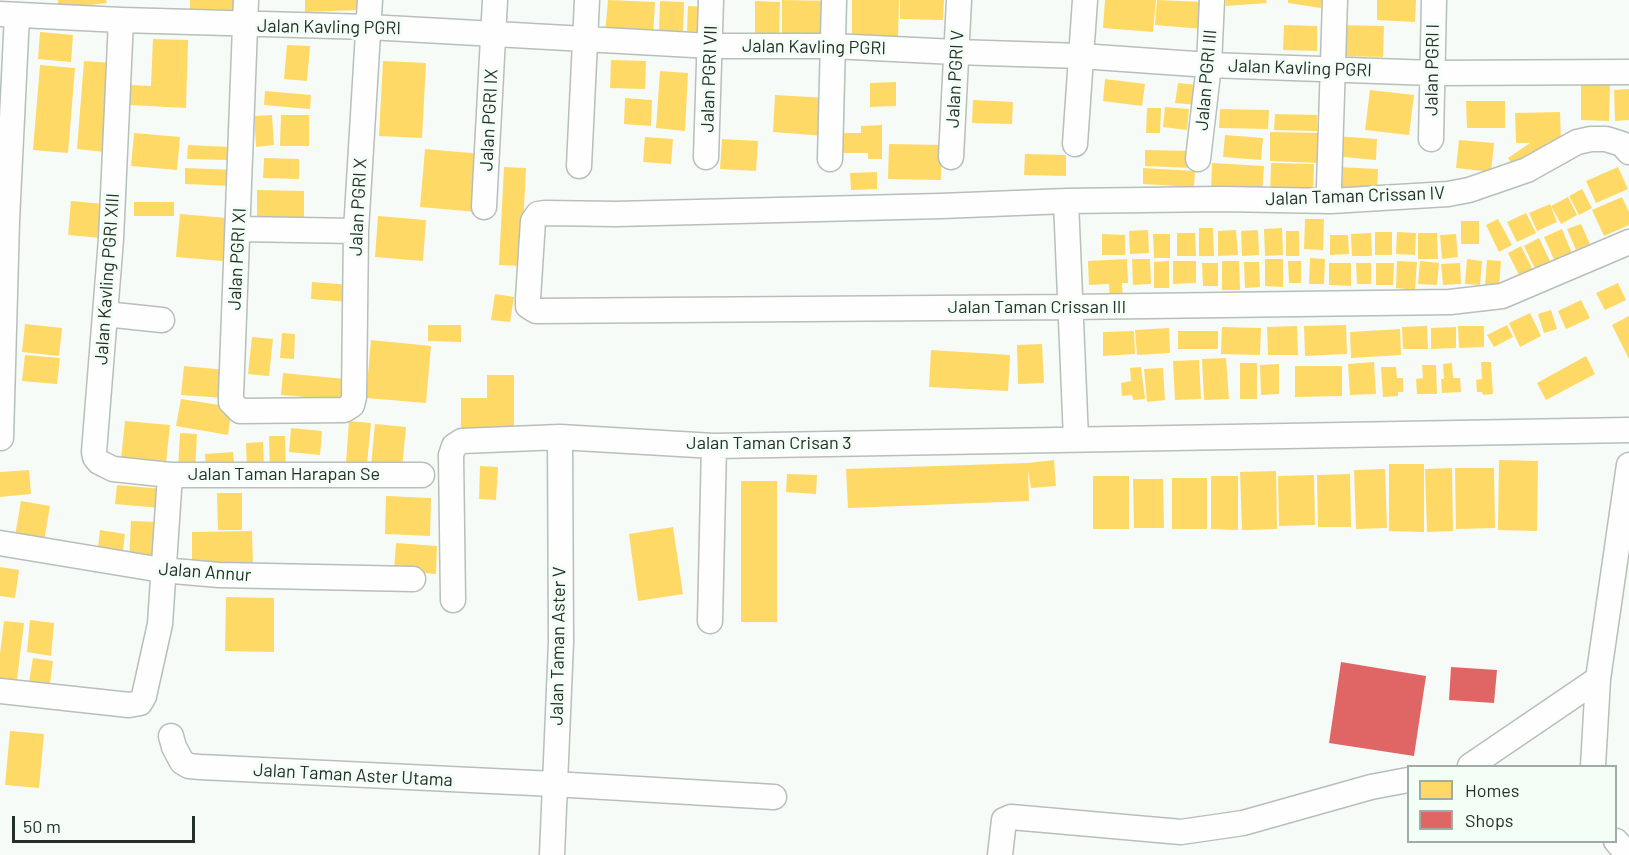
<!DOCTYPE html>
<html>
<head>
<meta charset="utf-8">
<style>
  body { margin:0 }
  #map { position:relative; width:1629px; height:855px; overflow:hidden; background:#f6fbf7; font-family:Barlow,sans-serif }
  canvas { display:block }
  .legend { position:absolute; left:1407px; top:765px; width:210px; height:78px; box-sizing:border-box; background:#f3fef6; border:2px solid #a0aba3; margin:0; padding:8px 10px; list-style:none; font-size:18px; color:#242f27 }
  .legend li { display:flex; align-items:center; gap:12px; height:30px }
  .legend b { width:30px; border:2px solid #a0aba3 }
  .scale { position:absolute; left:12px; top:816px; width:183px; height:27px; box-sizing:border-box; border:3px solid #242f27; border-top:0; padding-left:8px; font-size:18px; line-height:21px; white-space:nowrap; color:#242f27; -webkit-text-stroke:4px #f3fef6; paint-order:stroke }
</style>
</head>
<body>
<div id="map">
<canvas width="1629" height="855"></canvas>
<ul class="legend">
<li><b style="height:16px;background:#ffd966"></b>Homes</li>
<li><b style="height:16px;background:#e06666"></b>Shops</li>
</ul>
<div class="scale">50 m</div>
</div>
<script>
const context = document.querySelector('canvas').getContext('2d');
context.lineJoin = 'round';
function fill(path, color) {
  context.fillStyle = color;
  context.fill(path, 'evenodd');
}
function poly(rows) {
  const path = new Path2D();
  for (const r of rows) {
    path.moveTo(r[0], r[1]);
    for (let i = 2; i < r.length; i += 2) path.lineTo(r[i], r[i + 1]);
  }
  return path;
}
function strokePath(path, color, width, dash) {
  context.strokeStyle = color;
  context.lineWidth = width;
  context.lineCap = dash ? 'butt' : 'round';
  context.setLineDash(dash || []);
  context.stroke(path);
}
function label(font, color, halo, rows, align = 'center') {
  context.font = font + ' Barlow,sans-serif';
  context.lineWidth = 6;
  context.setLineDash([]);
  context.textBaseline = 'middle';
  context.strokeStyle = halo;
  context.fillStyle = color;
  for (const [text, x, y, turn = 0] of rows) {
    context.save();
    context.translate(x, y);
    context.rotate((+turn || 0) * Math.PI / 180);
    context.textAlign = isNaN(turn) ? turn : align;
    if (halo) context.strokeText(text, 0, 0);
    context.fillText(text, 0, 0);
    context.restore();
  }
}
fill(poly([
  [58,0,106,0,107,3,58,9],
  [190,0,239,0,239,11,190,12],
  [305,0,361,0,361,10,305,12],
  [608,0,655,2,653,37,605,34],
  [782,0,830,1,829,36,782,35],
  [852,0,899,0,898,38,852,37],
  [900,0,944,0,943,20,900,19],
  [1105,0,1156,0,1153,32,1103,28],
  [1157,0,1204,2,1202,29,1155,25],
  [1226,0,1266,0,1267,3,1226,6],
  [1288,0,1322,0,1321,8,1288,3],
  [1377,0,1416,0,1415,22,1377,20],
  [660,1,684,2,683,33,659,32],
  [755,1,780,2,779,35,755,35],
  [688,6,709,7,708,33,687,31],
  [1284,25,1317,26,1317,51,1283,50],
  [1338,25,1384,26,1383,57,1337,56],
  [40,32,73,35,71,62,38,59],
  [153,39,188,40,186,108,130,105,131,85,151,86],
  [287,45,310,46,307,81,284,79],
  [611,60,646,61,645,89,610,88],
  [84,61,113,63,105,152,77,149],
  [383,61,426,63,422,138,379,136],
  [40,65,75,68,68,153,33,150],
  [660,71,688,73,685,131,656,128],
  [1105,79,1145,84,1142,106,1103,101],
  [896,82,896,106,870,107,870,83],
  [1178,83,1199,85,1197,105,1175,103],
  [1581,85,1610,85,1609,121,1581,120],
  [1629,89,1629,120,1615,121,1614,90],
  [1370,90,1414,95,1409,135,1365,130],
  [265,91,311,95,310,109,264,105],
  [775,95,828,98,825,136,773,132],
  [625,98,652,100,651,126,624,124],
  [973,100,1013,102,1012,124,972,123],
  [1466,101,1505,101,1505,128,1467,128],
  [1165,107,1189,109,1187,130,1163,127],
  [1147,108,1161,108,1160,133,1146,133],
  [1220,109,1269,110,1268,129,1219,128],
  [1560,112,1561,142,1549,142,1514,167,1508,158,1530,143,1516,143,1515,113],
  [1275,114,1317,115,1317,131,1274,130],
  [272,115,274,145,256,147,254,116],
  [281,115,309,115,309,146,280,146],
  [882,125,882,159,868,159,868,153,841,153,841,133,861,133,861,126],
  [1270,132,1320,133,1319,163,1270,161],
  [134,133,180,137,177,170,131,166],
  [1225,135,1263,138,1261,160,1223,157],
  [1334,136,1377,139,1376,160,1333,156],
  [645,137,673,139,671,164,643,162],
  [722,139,758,141,756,171,720,169],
  [1459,140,1494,143,1491,172,1456,168],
  [889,144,941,145,941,180,888,179],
  [188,145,229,147,228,160,187,159],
  [425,149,482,154,477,212,420,207],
  [1145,150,1192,151,1192,168,1145,166],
  [1025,154,1066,155,1066,176,1024,175],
  [264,158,299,159,299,179,263,178],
  [1212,163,1264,166,1262,195,1211,192],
  [1271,163,1314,164,1313,199,1270,197],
  [504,167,526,168,521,266,499,265],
  [1338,167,1378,169,1377,193,1337,191],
  [1618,167,1628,189,1596,203,1586,181],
  [185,168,234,170,233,186,185,184],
  [1143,168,1195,171,1194,187,1143,184],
  [877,172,877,189,851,190,850,173],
  [1582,189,1592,208,1579,215,1569,196],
  [257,190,304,191,304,221,257,221],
  [1568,197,1577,215,1561,224,1551,206],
  [1622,197,1629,212,1629,225,1604,236,1592,210],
  [71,201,104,204,101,238,68,235],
  [134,202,174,202,174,216,134,216],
  [1550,204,1557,222,1537,231,1529,213],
  [1526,213,1536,233,1517,242,1507,222],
  [180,214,227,218,223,261,176,257],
  [378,216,426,220,423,261,375,257],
  [1305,219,1324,219,1323,250,1304,249],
  [1498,219,1512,245,1499,252,1486,225],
  [1461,221,1479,221,1479,244,1461,244],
  [1581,224,1590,244,1576,250,1567,229],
  [1199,228,1213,228,1214,256,1199,256],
  [1282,228,1283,255,1265,256,1264,229],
  [1562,229,1573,256,1556,264,1544,237],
  [1148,230,1149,253,1130,254,1129,231],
  [1236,230,1238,255,1218,256,1218,231],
  [1258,230,1259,255,1242,256,1241,231],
  [1286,231,1299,231,1299,256,1286,256],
  [1375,232,1392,232,1392,255,1375,255],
  [1397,232,1416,233,1415,255,1396,254],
  [1177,233,1195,233,1196,256,1177,256],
  [1371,233,1372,256,1352,256,1351,234],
  [1418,233,1437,233,1438,259,1418,259],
  [1102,234,1125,235,1125,255,1102,255],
  [1153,234,1170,234,1170,258,1154,258],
  [1456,234,1458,257,1442,259,1440,235],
  [1330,235,1348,235,1349,254,1330,255],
  [1539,238,1550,261,1535,269,1524,246],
  [1521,246,1533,270,1520,277,1508,253],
  [1310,258,1325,259,1324,284,1309,284],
  [1127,259,1128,283,1122,283,1123,303,1110,303,1109,284,1089,285,1088,261],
  [1132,259,1150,259,1151,284,1133,285],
  [1265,259,1283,259,1283,287,1265,286],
  [1467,259,1482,261,1480,285,1465,284],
  [1487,260,1501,261,1499,287,1485,286],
  [1169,261,1169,288,1154,288,1154,262],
  [1173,261,1196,261,1196,283,1173,284],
  [1222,261,1239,261,1240,290,1222,290],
  [1288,261,1301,261,1301,283,1289,283],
  [1397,261,1417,262,1415,290,1396,288],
  [1420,261,1439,263,1437,285,1418,284],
  [1244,262,1259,262,1260,287,1245,288],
  [1202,263,1218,263,1218,286,1203,286],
  [1329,263,1351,263,1351,286,1329,285],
  [1356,263,1371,263,1371,284,1357,284],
  [1376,263,1394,263,1393,285,1376,285],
  [1460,263,1461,284,1443,285,1441,264],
  [312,282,352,285,350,302,311,299],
  [1618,283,1626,300,1605,310,1596,293],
  [495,294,514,297,510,322,491,320],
  [1581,300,1590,318,1566,329,1558,311],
  [1551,310,1557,329,1544,333,1538,314],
  [1530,313,1541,336,1520,347,1509,323],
  [1629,316,1629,359,1612,325],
  [25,324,62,328,59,356,22,352],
  [428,325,461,325,461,342,428,341],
  [1346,325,1347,354,1305,356,1304,326],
  [1507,325,1513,337,1494,347,1487,335],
  [1297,326,1298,355,1268,355,1267,327],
  [1427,326,1428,349,1403,349,1402,327],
  [1458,326,1484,326,1484,347,1459,348],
  [1222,327,1261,328,1260,355,1221,354],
  [1456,327,1456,348,1431,349,1431,328],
  [1169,328,1170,353,1137,355,1135,330],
  [1400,329,1401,355,1351,358,1350,332],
  [1134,331,1135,354,1103,356,1103,332],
  [1178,331,1218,331,1218,349,1178,349],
  [282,333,295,334,294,359,280,358],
  [252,337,273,339,269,376,248,374],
  [371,340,431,346,426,403,366,398],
  [1042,344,1044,383,1018,384,1017,345],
  [931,350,1010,355,1008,391,929,387],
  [25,355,60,358,57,384,22,381],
  [1586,356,1595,374,1546,400,1537,383],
  [1226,358,1229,399,1204,400,1202,359],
  [1199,360,1201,399,1175,400,1173,361],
  [1374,362,1376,394,1350,395,1348,364],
  [1481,362,1491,362,1493,394,1483,395,1482,392,1477,392,1476,380,1482,379],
  [1240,363,1257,363,1257,399,1240,399],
  [1452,363,1453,378,1460,378,1461,392,1442,393,1441,379,1444,379,1443,364],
  [1279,364,1279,394,1261,395,1260,365],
  [1422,365,1436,365,1437,394,1417,394,1416,379,1423,378],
  [184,366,226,370,224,398,181,395],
  [1295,366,1342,366,1342,396,1295,397],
  [1141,367,1145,399,1133,400,1132,395,1122,396,1121,383,1131,381,1130,368],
  [1381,367,1396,367,1397,378,1403,378,1403,392,1398,392,1398,396,1383,397],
  [1163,368,1165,400,1147,402,1144,369],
  [283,373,345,379,343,400,281,395],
  [487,375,514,375,514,427,461,428,461,398,487,398],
  [181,399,232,407,228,435,176,426],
  [125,421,170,425,166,463,121,459],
  [349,421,371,423,367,464,346,462],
  [375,424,406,427,402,469,371,466],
  [291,428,322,431,320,455,289,452],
  [180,433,197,434,195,471,178,470],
  [269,436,285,436,286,472,270,473],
  [263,442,264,471,247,472,246,443],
  [233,452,235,470,206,472,205,454],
  [1054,460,1056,486,1031,488,1028,470,1029,501,848,508,846,469,1028,463],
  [1499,460,1538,461,1537,531,1498,530],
  [1389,464,1424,464,1424,532,1389,531],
  [480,466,498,467,496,500,479,499],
  [1452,468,1453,531,1427,532,1425,469],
  [1455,468,1494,468,1495,528,1456,529],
  [1385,469,1387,528,1356,529,1354,470],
  [29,470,31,494,0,497,0,472],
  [1276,471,1277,529,1242,530,1240,472],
  [787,474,817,475,816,494,786,492],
  [1350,474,1351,527,1318,527,1317,475],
  [1314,475,1315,525,1279,526,1278,476],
  [1093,476,1129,476,1129,529,1093,529],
  [1211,476,1238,476,1238,530,1211,529],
  [1172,478,1207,478,1207,529,1172,529],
  [1133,479,1163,479,1164,528,1134,528],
  [741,481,777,481,777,622,741,622],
  [117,485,162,489,160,508,115,504],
  [217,493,242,493,242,530,218,530],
  [386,496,431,498,430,536,385,534],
  [21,501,50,506,43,547,14,542],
  [131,521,164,522,163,564,129,562],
  [673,527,683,594,638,601,629,534],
  [100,530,125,534,122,559,97,556],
  [252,531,253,567,192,568,192,532],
  [396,543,437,546,436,574,394,571],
  [0,567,19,570,15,598,0,596],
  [226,597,274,598,274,652,225,651],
  [30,620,54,623,51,656,27,652],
  [4,621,24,623,16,687,0,685,0,654],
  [33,658,53,661,49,691,28,688],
  [10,731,44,734,39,788,5,785]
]), '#ffd966');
fill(poly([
  [1341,662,1426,676,1414,756,1329,743],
  [1451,667,1497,670,1494,703,1449,700]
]), '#e06666');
const minor = poly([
  [246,0,231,395,231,402,240,411,344,410,352,405,354,397,356,231,370,0],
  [0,14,121,20,369,27,711,46,832,46,955,52,1081,56,1209,65,1432,73,1629,72],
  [121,20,111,239,94,452,95,457,99,462,113,469,170,475,422,475],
  [1431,139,1434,0],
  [1075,144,1085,0],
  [1629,152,1622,144,1606,139,1591,139,1577,142,1527,170,1469,190,1448,194,1331,201,1222,199,1066,201,941,206,616,214,545,213,538,214,533,221,528,299,528,306,536,311,1070,307,1450,302,1502,296,1629,242],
  [706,157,711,0],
  [951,157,959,0],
  [830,159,834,0],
  [1198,159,1209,65,1212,0],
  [579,166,587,0],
  [1329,187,1335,0],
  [1066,201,1076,439],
  [484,207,495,0],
  [239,229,356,231],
  [105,314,162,320],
  [1,438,7,221,17,15],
  [0,543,162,570,219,575,413,579],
  [453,600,451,455,454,446,462,441,560,437,714,446,1629,430],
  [710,621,714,446],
  [0,691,129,705,140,703,144,696,160,624,170,475],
  [171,736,174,747,182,762,189,766,200,767,554,784,774,797],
  [1470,766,1598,679],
  [1593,766,1598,679,1629,465],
  [1616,841,1622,848,1629,850],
  [552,855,561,642,560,437],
  [1000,855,1004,820,1011,817,1181,832,1243,823,1371,787,1408,780]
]);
strokePath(minor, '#b7bfb9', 27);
strokePath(minor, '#fefefe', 24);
label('18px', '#242f27', '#f3fef6', [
  ["Jalan Kavling PGRI",329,27,1],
  ["Jalan Kavling PGRI",814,47,1],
  ["Jalan Kavling PGRI",1300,68,2],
  ["Jalan PGRI I",1432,70,-89],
  ["Jalan PGRI VII",709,79,-88],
  ["Jalan PGRI V",955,79,-87],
  ["Jalan PGRI III",1206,80,-85],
  ["Jalan PGRI IX",489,120,-87],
  ["Jalan Taman Crissan IV",1355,196,-2],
  ["Jalan PGRI X",358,207,-87],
  ["Jalan PGRI XI",237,259,-87],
  ["Jalan Kavling PGRI XIII",107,279,-86],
  ["Jalan Taman Crissan III",1037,307],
  ["Jalan Taman Crisan 3",769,443],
  ["Jalan Taman Harapan Se",284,474],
  ["Jalan Annur",205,572,4],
  ["Jalan Taman Aster V",558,646,-89],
  ["Jalan Taman Aster Utama",353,775,3]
]);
</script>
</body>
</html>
